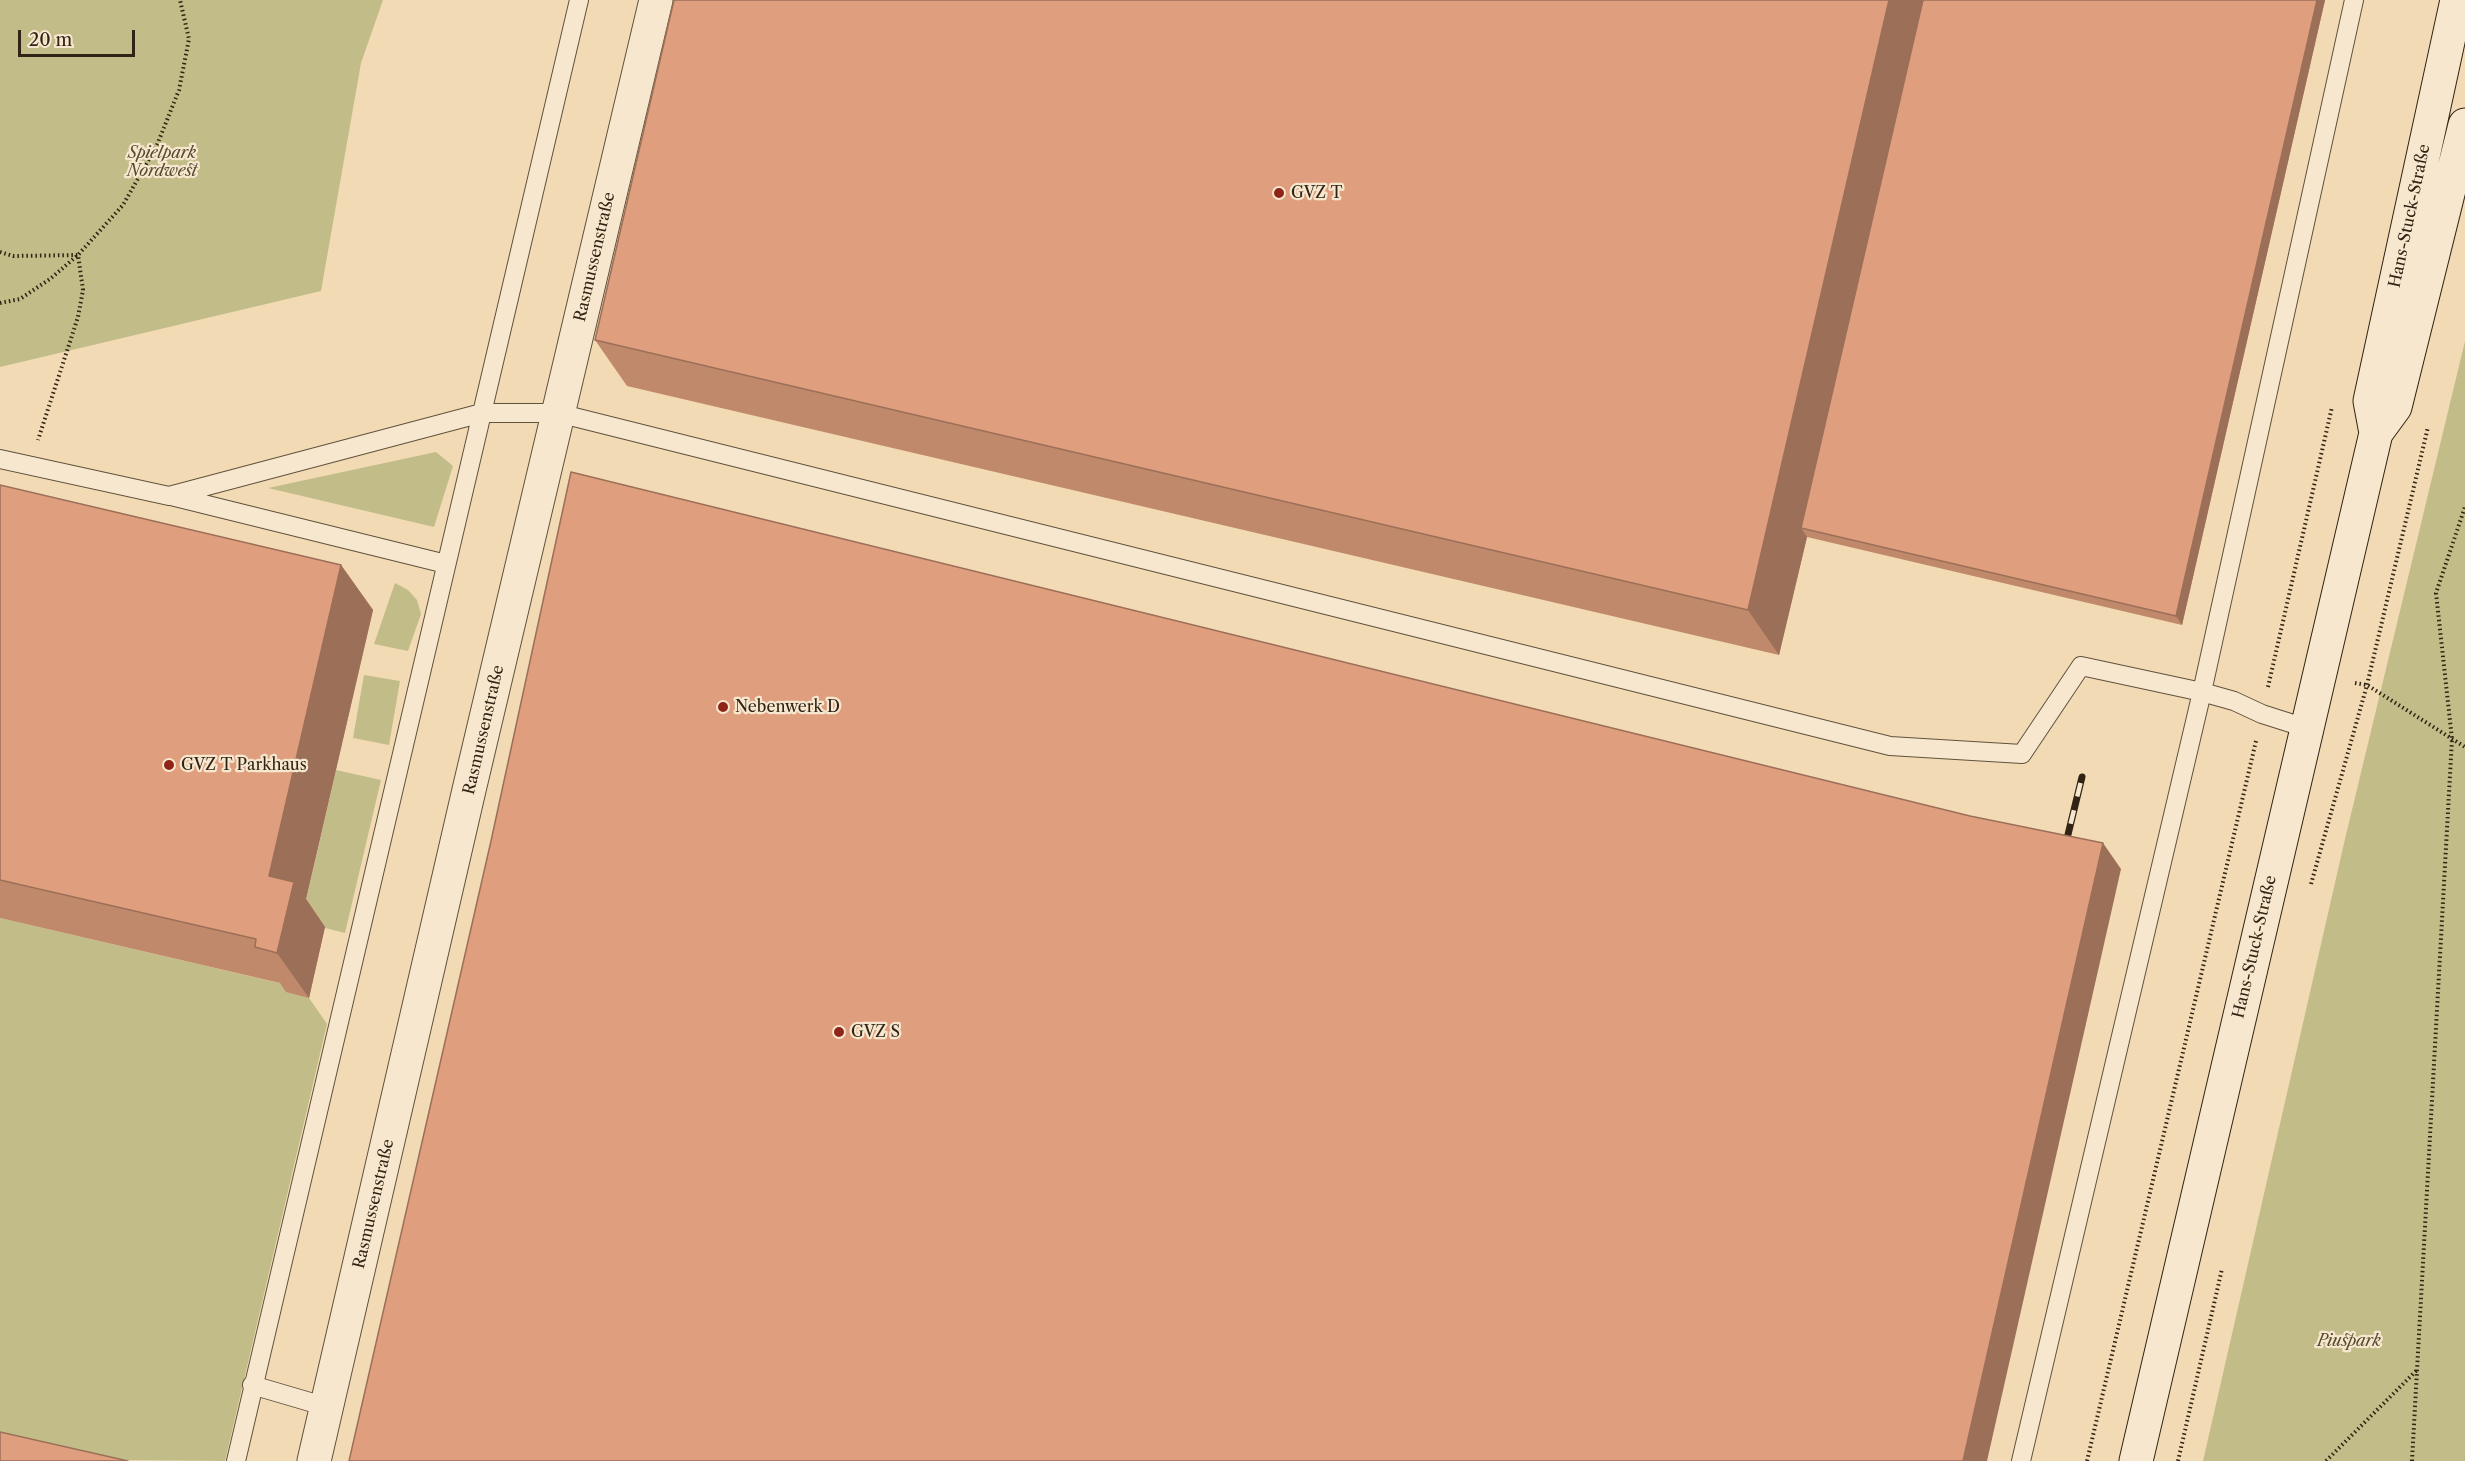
<!DOCTYPE html>
<html>
<head>
<meta charset="utf-8">
<style>
  body { margin:0 }
  #map { position:relative; width:2465px; height:1461px; overflow:hidden; background:#f2dab5; font-family:"Libre Caslon Text",serif }
  canvas { display:block }
  .scale { position:absolute; left:18px; top:30px; width:117px; height:27px; box-sizing:border-box; border:3px solid #312414; border-top:0; padding-left:8px; font-size:18px; line-height:21px; white-space:nowrap; color:#312414; -webkit-text-stroke:4px #f7e7cf; paint-order:stroke }
</style>
</head>
<body>
<div id="map">
<canvas width="2465" height="1461"></canvas>
<div class="scale">20 m</div>
</div>
<script>
const context = document.querySelector('canvas').getContext('2d');
context.lineJoin = 'round';
function fill(path, color) {
  context.fillStyle = color;
  context.fill(path, 'evenodd');
}
function poly(rows) {
  const path = new Path2D();
  for (const r of rows) {
    path.moveTo(r[0], r[1]);
    for (let i = 2; i < r.length; i += 2) path.lineTo(r[i], r[i + 1]);
  }
  return path;
}
function strokePath(path, color, width, dash) {
  context.strokeStyle = color;
  context.lineWidth = width;
  context.lineCap = dash ? 'butt' : 'round';
  context.setLineDash(dash || []);
  context.stroke(path);
}
function label(font, color, halo, rows, align = 'center') {
  context.font = font + ' "Libre Caslon Text",serif';
  context.lineWidth = 4.5;
  context.setLineDash([]);
  context.textBaseline = 'middle';
  context.strokeStyle = halo;
  context.fillStyle = color;
  for (const [text, x, y, turn = 0] of rows) {
    context.save();
    context.translate(x, y);
    context.rotate((+turn || 0) * Math.PI / 180);
    context.textAlign = isNaN(turn) ? turn : align;
    if (halo) context.strokeText(text, 0, 0);
    context.fillText(text, 0, 0);
    context.restore();
  }
}
fill(poly([
  [0,0,383,0,361,63,321,291,0,367],
  [2465,341,2465,1461,2203,1461,2345,839],
  [436,452,453,466,434,527,268,488],
  [395,583,408,590,417,600,421,614,408,651,374,644],
  [364,675,400,681,389,745,353,738],
  [336,770,381,780,345,933,301,922],
  [0,918,288,985,309,998,327,1024,225,1461,0,1459]
]), '#c2bd88');
const service = poly([
  [0,459,169,496,482,413,579,0],
  [171,496,446,564],
  [252,1385,327,1407],
  [236,1461,482,413,558,413,1890,746,2022,754,2081,666,2202,692,2234,701,2262,714,2306,728],
  [2021,1461,2202,692,2354,0]
]);
const minor = poly([
  [314,1461,469,790,656,0]
]);
const secondary = poly([
  [2376,433,2395,407,2465,125],
  [2136,1461,2376,433,2370,401,2457,0]
]);
strokePath(service, '#61523c', 20);
strokePath(minor, '#61523c', 35);
strokePath(secondary, '#312414', 35);
strokePath(poly([
  [0,252,13,256,78,255,83,290,78,317,38,440],
  [0,303,20,299,50,279,78,255,123,205,157,145,179,90,189,39,180,0],
  [2355,683,2367,685,2465,747],
  [2268,687,2332,407],
  [2311,884,2367,685,2428,427],
  [2087,1461,2256,741],
  [2178,1461,2222,1269],
  [2326,1461,2417,1370],
  [2412,1461,2452,739,2436,593,2465,507]
]), '#312414', 4, [1.5, 3]);
strokePath(service, '#f7e7cf', 18);
strokePath(minor, '#f7e7cf', 33);
strokePath(secondary, '#f7e7cf', 33);
const rail = poly([
  [2064,851,2082,777]
]);
strokePath(rail, '#312414', 7);
strokePath(rail, '#f7e7cf', 4.5, [14]);
fill(poly([
  [674,0,2325,0,2182,625,1807,537,1779,655,627,386,595,340],
  [0,485,341,565,373,610,306,899,325,927,309,998,286,992,280,983,0,918]
]), '#c0896c');
fill(poly([
  [1889,0,1931,0,1801,528,1807,537,1779,655,1748,610],
  [2317,0,2325,0,2182,625,2176,616],
  [341,565,373,610,306,899,325,927,309,998,277,953,269,876],
  [2103,843,2121,869,1987,1461,1963,1461]
]), '#9c6f58');
const building = poly([
  [674,0,1889,0,1748,610,595,340,674,0],
  [1923,0,2317,0,2176,616,1801,528,1923,0],
  [571,472,1970,816,2103,843,1963,1461,349,1461,491,841,571,472],
  [0,485,341,565,269,876,294,882,277,953,255,947,256,939,0,880,0,485],
  [0,1432,128,1461,0,1461,0,1432]
]);
fill(building, '#df9f7e');
strokePath(building, '#9c6f58', 1.5);
for (const [x, y, r, color] of [
  [1279,193,6,"#8f2418"],
  [723,707,6,"#8f2418"],
  [169,765,6,"#8f2418"],
  [839,1032,6,"#8f2418"]
]) {
  const dot = new Path2D();
  dot.arc(x, y, r, 0, 2 * Math.PI);
  context.fillStyle = color;
  context.fill(dot);
  strokePath(dot, '#f7e7cf', 2);
}
label('italic 16px', '#554a31', '#f7e7cf', [
  ["Spielpark",162,153],
  ["Nordwest",162,171],
  ["Piuspark",2349,1341]
]);
label('16px', '#312414', '#f7e7cf', [
  ["GVZ T",1291,193],
  ["Nebenwerk D",735,707],
  ["GVZ T Parkhaus",181,765],
  ["GVZ S",851,1032]
], 'left');
label('16px', '#312414', '#f7e7cf', [
  ["Hans-Stuck-Straße",2410,216,-78],
  ["Rasmussenstraße",595,257,-77],
  ["Rasmussenstraße",484,730,-77],
  ["Hans-Stuck-Straße",2255,947,-77],
  ["Rasmussenstraße",374,1204,-77]
]);
</script>
</body>
</html>
